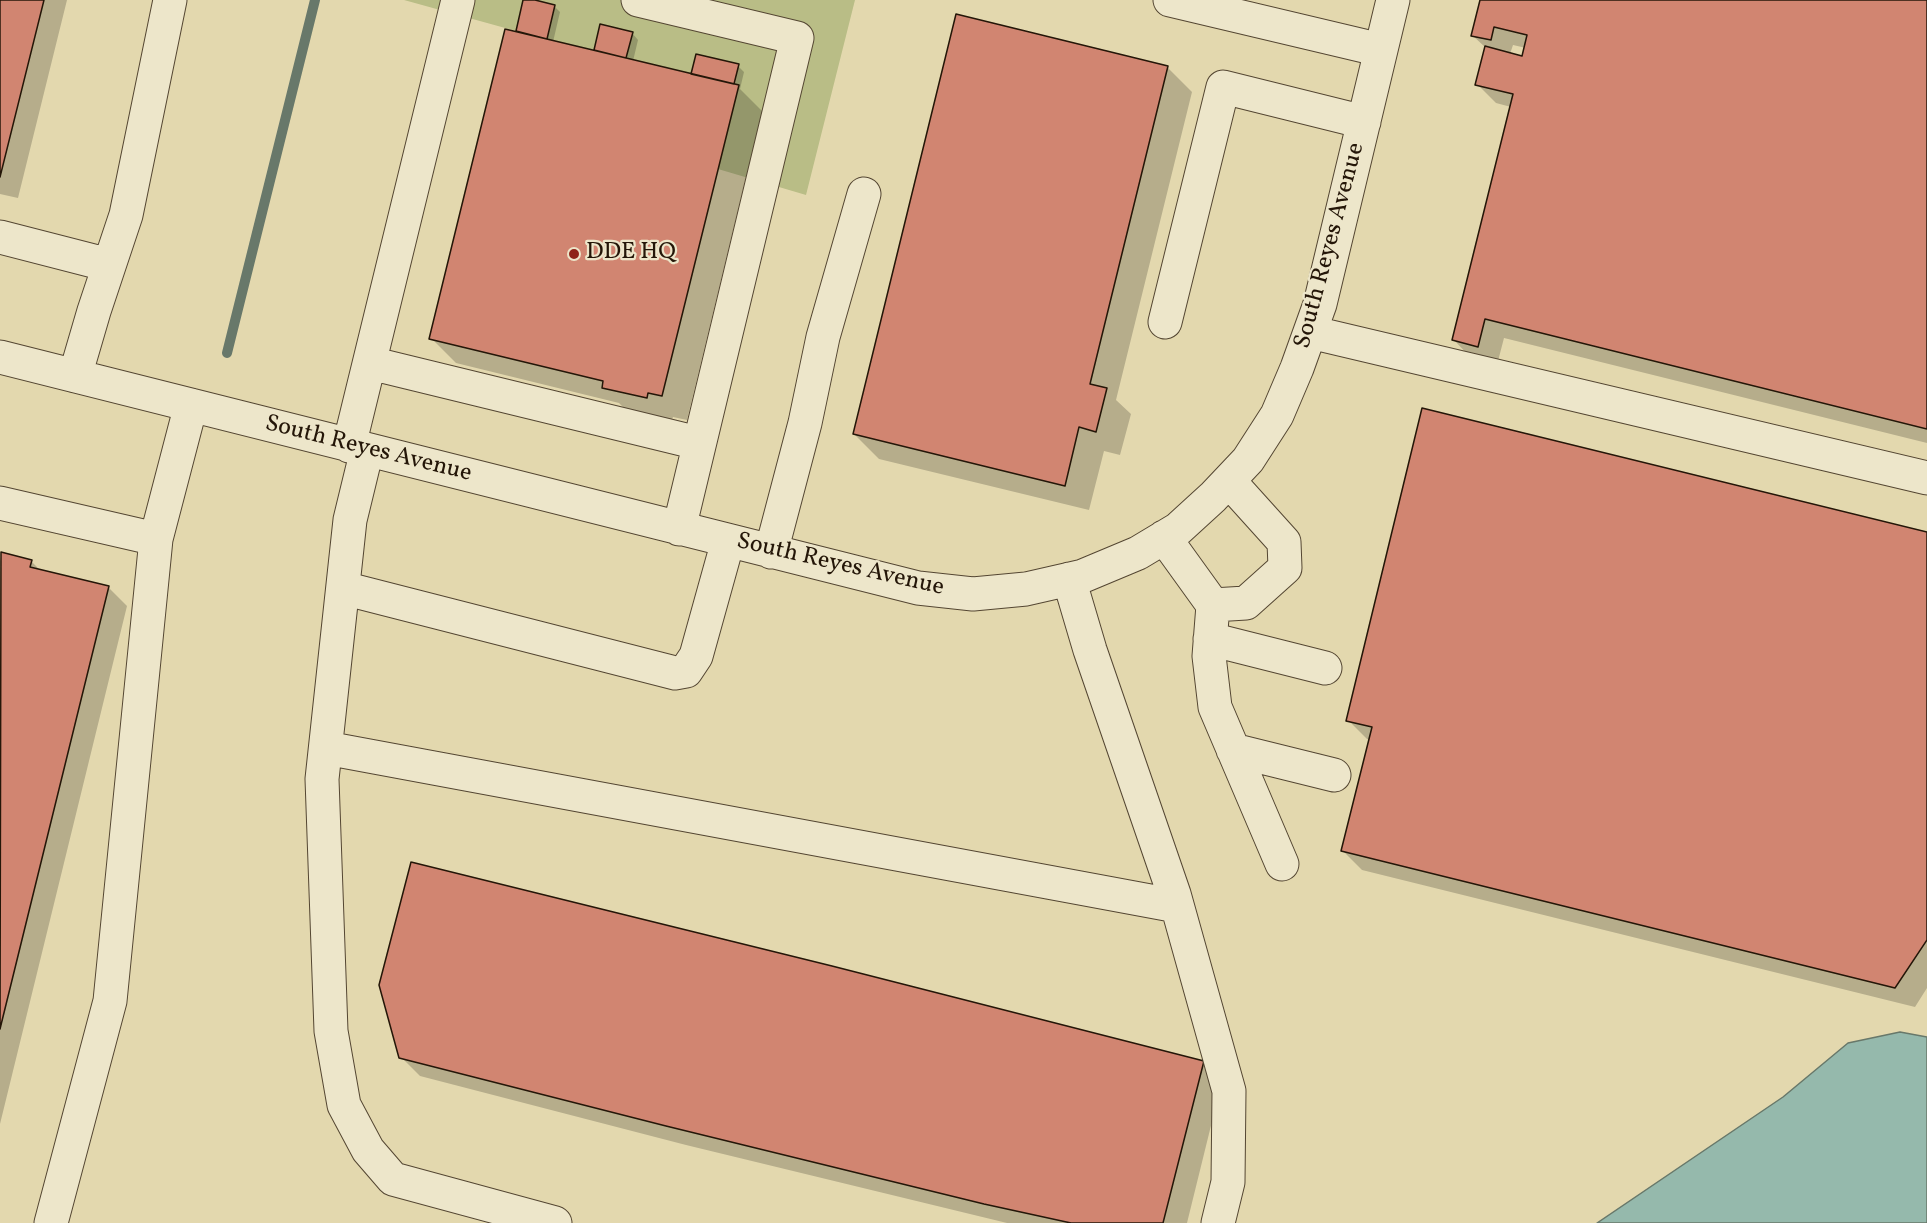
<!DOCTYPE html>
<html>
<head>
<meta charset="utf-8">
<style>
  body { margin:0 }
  canvas { display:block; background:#e3d8ae }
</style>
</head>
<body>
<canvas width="1927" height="1223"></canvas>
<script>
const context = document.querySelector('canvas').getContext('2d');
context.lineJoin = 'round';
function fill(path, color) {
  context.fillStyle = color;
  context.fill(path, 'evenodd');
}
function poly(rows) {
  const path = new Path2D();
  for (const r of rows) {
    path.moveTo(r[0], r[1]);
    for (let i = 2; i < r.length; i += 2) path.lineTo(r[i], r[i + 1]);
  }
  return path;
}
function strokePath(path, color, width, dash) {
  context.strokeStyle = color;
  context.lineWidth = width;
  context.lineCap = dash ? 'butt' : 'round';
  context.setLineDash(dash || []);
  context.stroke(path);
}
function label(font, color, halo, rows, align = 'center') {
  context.font = font + ' Vollkorn,serif';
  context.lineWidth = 4.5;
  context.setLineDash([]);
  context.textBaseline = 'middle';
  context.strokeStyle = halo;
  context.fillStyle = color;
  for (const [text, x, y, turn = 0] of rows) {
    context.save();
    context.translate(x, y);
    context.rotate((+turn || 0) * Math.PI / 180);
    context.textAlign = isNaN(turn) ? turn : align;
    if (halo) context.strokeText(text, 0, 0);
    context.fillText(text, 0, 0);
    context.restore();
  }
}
fill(poly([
  [404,0,523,0,516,31],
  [535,0,855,0,806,195,718,169,739,64,696,54,691,74,626,58,632,32,600,25,594,50,547,39,555,5]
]), '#b9bd86');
const water = poly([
  [1900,1032,1927,1037,1927,1223,1597,1223,1783,1097,1848,1043,1900,1032]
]);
fill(water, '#95b9ac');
strokePath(water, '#68786a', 1.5);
fill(poly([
  [0,0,67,0,18,198,0,194],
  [525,0,554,6,560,12,553,42,595,52,601,26,632,33,638,40,633,61,692,75,738,66,744,72,740,89,762,111,687,420,673,417,671,422,628,412,619,403,456,363,431,338],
  [1481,0,1927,0,1927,443,1504,338,1497,365,1472,359,1453,339,1511,107,1496,103,1477,84,1486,48,1472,35],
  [1513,45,1526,48,1523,58,1510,54],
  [1167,67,1192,92,1116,400,1131,414,1120,455,1104,451,1089,510,879,459,854,434],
  [1927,534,1927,988,1915,1007,1362,870,1343,851,1370,740,1367,739,1348,720],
  [2,554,31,561,41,571,108,587,127,606,0,1124,0,561],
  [401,1057,1203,1062,1222,1081,1187,1223,1007,1223,686,1145,420,1076]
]), '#0003');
strokePath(poly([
  [227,353,315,0]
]), '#68786a', 10);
const building = poly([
  [0,0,44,0,0,177,0,0],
  [523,0,535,0,555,5,547,39,516,31,523,0],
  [1480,0,1927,0,1927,429,1485,319,1478,347,1452,340,1513,94,1475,85,1485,46,1522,56,1527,35,1494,27,1491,40,1471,36,1480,0],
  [956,14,1168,66,1090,384,1107,388,1096,432,1079,427,1065,486,853,434,956,14],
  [600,24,633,32,626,58,594,50,600,24],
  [505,29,739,85,662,396,648,393,647,398,602,388,603,381,429,339,505,29],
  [696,54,739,64,734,84,691,74,696,54],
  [1422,408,1927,532,1927,940,1895,988,1341,851,1372,727,1346,721,1422,408],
  [1,552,32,560,30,567,109,586,0,1029,1,552],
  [411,862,832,966,1204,1061,1163,1223,1071,1223,984,1204,666,1126,399,1058,379,985,411,862]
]);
fill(building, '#d18571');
strokePath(building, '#241608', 1.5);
const minor = poly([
  [638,0,797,38,679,529],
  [1170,0,1381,50],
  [0,237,109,265],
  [1165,322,1223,87,1364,122],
  [1310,332,1927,478],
  [0,357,918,588,973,594,1026,589,1083,576,1138,553,1178,529,1213,497,1248,460,1277,415,1297,368,1320,304,1393,0],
  [370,363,698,443],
  [75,376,94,311,126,215,170,0],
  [349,446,458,0],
  [367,450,350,520,322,779,331,1031,344,1105,368,1150,393,1179,555,1223],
  [0,503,156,539,110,1001,51,1223],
  [1164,537,1213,605,1209,656,1215,707,1282,864],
  [156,539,191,405],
  [771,552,805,423,823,337,864,194],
  [1069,579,1090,650,1174,894,1229,1091,1228,1182,1218,1223],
  [343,588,675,673,686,671,696,656,728,541],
  [1213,605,1246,603,1285,568,1284,542,1229,481],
  [1210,639,1325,668],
  [326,748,1177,906],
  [1233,750,1334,775]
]);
strokePath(minor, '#544632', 35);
strokePath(minor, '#ede6ca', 33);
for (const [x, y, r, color] of [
  [574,254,6,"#8f2418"]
]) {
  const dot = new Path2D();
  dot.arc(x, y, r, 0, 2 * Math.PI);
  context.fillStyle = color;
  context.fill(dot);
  strokePath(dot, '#ede6ca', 2);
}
label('24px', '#241608', '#ede6ca', [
  ["South Reyes Avenue",1331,246,-75],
  ["South Reyes Avenue",368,450,14],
  ["South Reyes Avenue",840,566,13]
]);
label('24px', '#241608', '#ede6ca', [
  ["DDE HQ",586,254]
], 'left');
</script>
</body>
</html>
